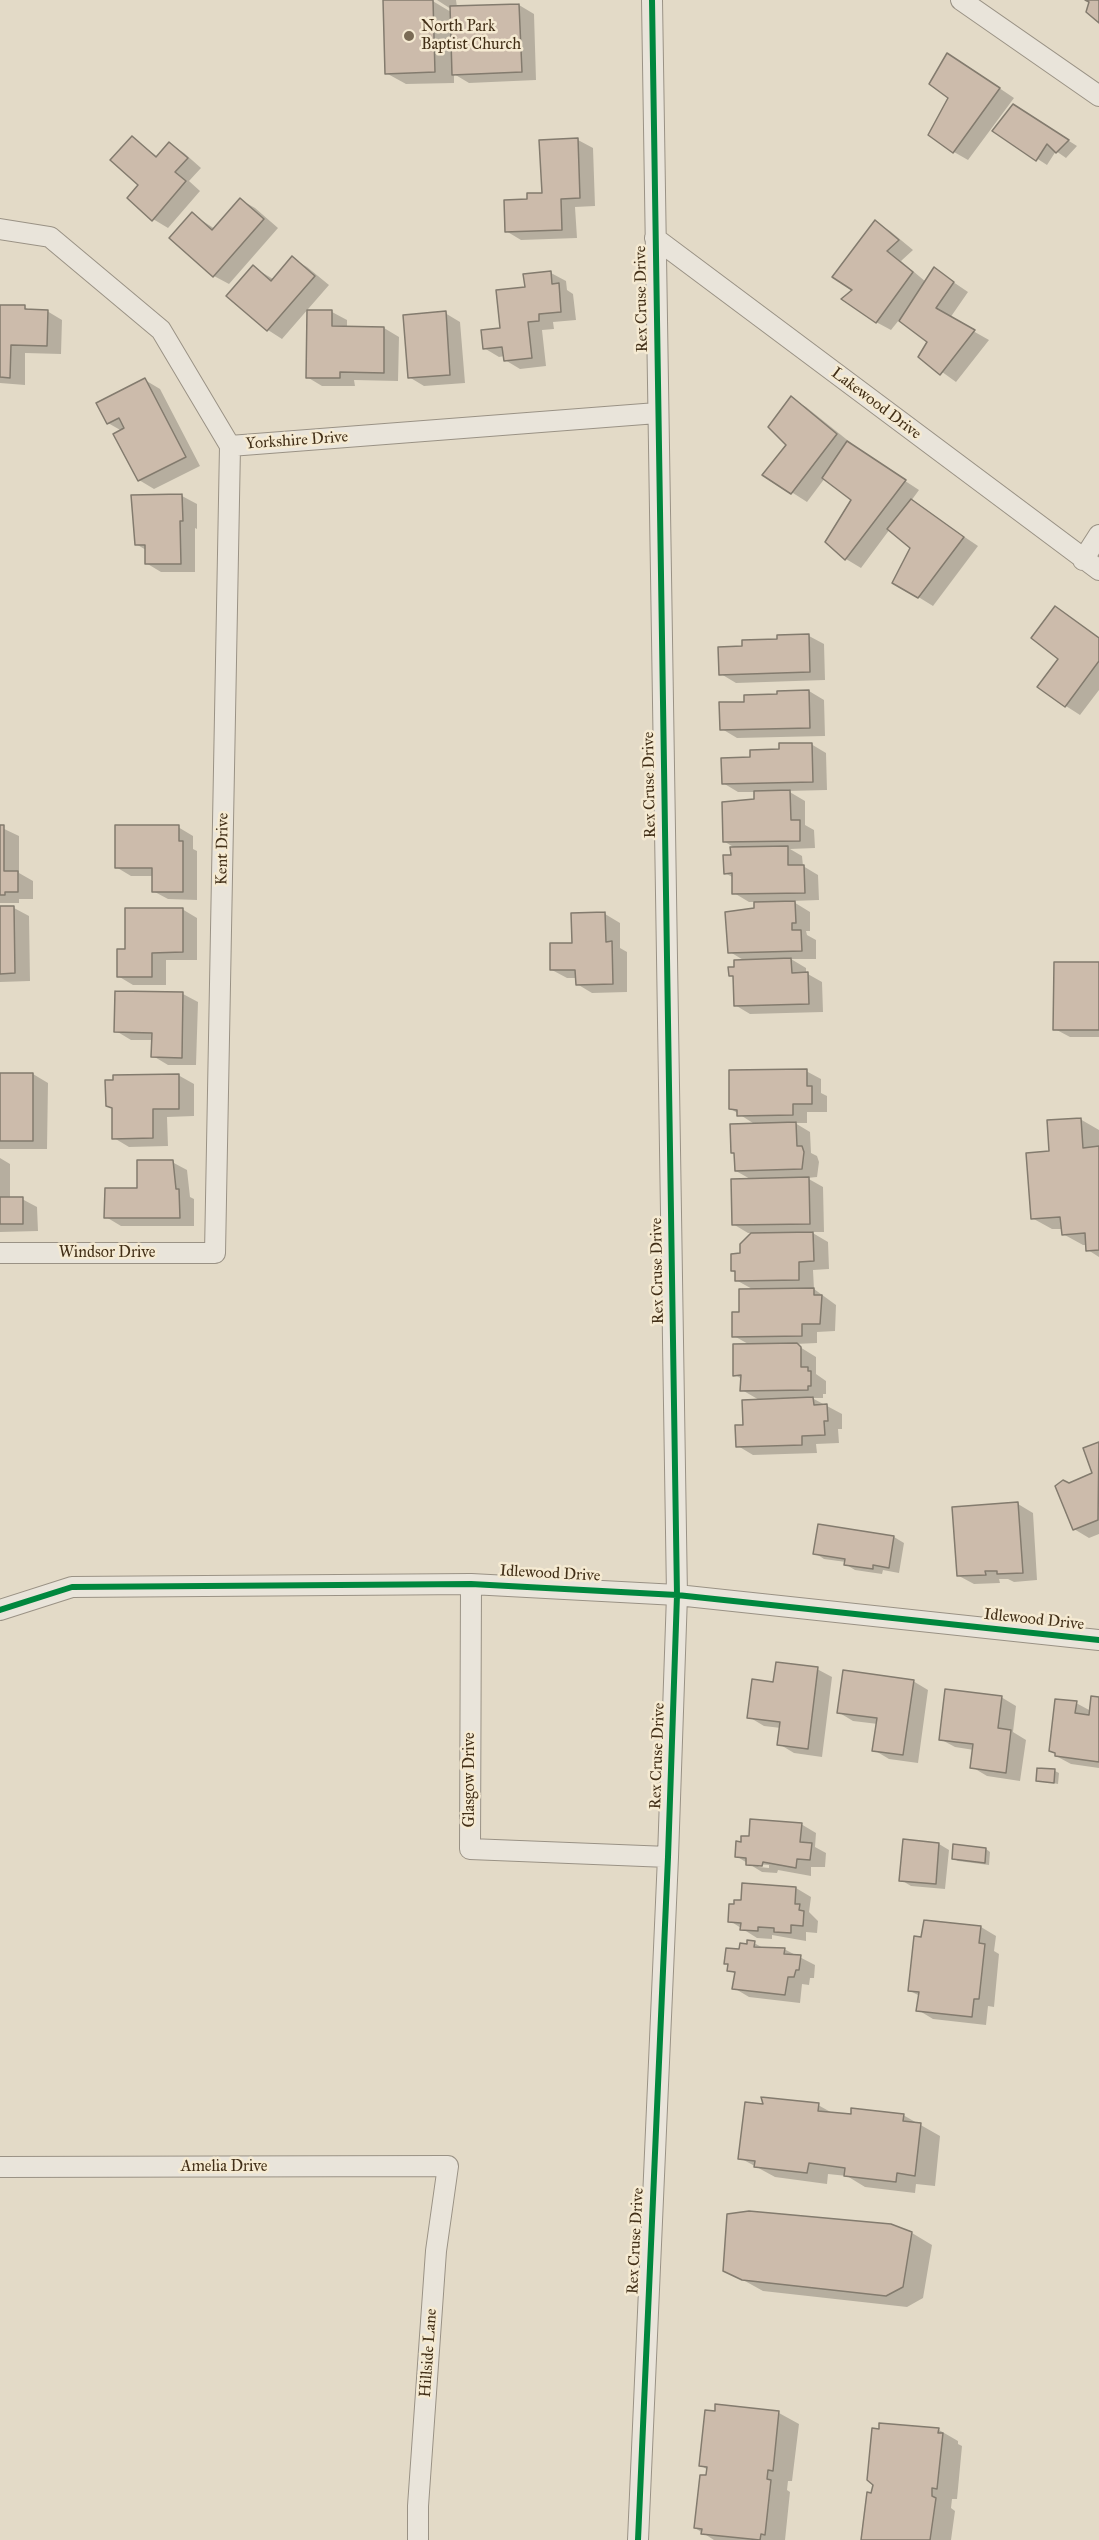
<!DOCTYPE html>
<html>
<head>
<meta charset="utf-8">
<style>
  body { margin:0 }
  canvas { display:block; background:#e3dac7 }
</style>
</head>
<body>
<canvas width="1099" height="2540"></canvas>
<script>
const context = document.querySelector('canvas').getContext('2d');
context.lineJoin = 'round';
function fill(path, color) {
  context.fillStyle = color;
  context.fill(path, 'evenodd');
}
function poly(rows) {
  const path = new Path2D();
  for (const r of rows) {
    path.moveTo(r[0], r[1]);
    for (let i = 2; i < r.length; i += 2) path.lineTo(r[i], r[i + 1]);
  }
  return path;
}
function strokePath(path, color, width, dash) {
  context.strokeStyle = color;
  context.lineWidth = width;
  context.lineCap = dash ? 'butt' : 'round';
  context.setLineDash(dash || []);
  context.stroke(path);
}
function label(font, color, halo, rows, align = 'center') {
  context.font = font + ' "IM FELL Great Primer",serif';
  context.lineWidth = 5;
  context.setLineDash([]);
  context.textBaseline = 'middle';
  context.strokeStyle = halo;
  context.fillStyle = color;
  for (const [text, x, y, turn = 0] of rows) {
    context.save();
    context.translate(x, y);
    context.rotate((+turn || 0) * Math.PI / 180);
    context.textAlign = isNaN(turn) ? turn : align;
    if (halo) context.strokeText(text, 0, 0);
    context.fillText(text, 0, 0);
    context.restore();
  }
}
fill(poly([
  [384,0,431,0,451,12,451,9,437,0,456,0,457,7,519,5,534,14,536,80,469,83,454,74,454,83,406,84,386,73],
  [962,63,1014,98,968,160,954,152,950,98],
  [1023,112,1077,146,1066,158,1056,151,1047,165,994,131],
  [132,138,158,157,170,144,184,153,201,168,189,181,200,191,168,228,153,219,140,184],
  [578,140,593,148,595,206,575,207,577,238,521,240,506,231,529,201,543,194],
  [241,200,255,208,278,228,229,284,214,276,171,238,192,214,215,229],
  [875,222,890,231,913,250,901,261,926,282,934,269,968,292,950,318,989,340,956,382,920,356,929,341,899,320,891,330,876,322,854,290],
  [292,258,307,267,329,285,282,339,268,330,253,267,273,279],
  [551,273,566,281,567,290,573,294,576,320,553,322,554,329,542,330,546,366,520,369,505,360,505,356,499,357,484,348,502,330,526,288],
  [0,306,24,307,32,311,47,311,62,320,61,354,25,353,25,385,0,383],
  [332,312,347,320,347,328,384,328,399,337,398,381,354,380,355,386,322,386,307,377],
  [445,313,460,322,465,383,424,386,409,377],
  [145,380,160,389,200,466,154,489,139,480,122,431,108,423],
  [791,398,806,407,851,443,850,445,919,490,911,501,978,546,933,606,894,582,911,547,890,529,861,568,846,559,827,542,853,500,825,478,807,502,765,475,788,445],
  [182,496,197,504,197,529,195,528,195,572,161,572,146,563,146,550,136,544,132,497],
  [1055,608,1099,638,1099,690,1080,715,1066,706],
  [809,636,824,644,825,680,736,683,721,674,744,648],
  [809,691,824,700,825,736,737,738,722,729,745,703],
  [811,744,826,753,827,790,788,791,805,801,805,825,814,830,815,848,790,849,802,856,803,866,818,875,819,900,792,901,810,912,810,931,806,931,807,935,816,940,816,959,791,959,806,968,806,973,822,982,823,1012,750,1014,735,1005,734,977,730,975,745,961,730,952,756,909,755,902,749,902,734,893,734,878,725,873,737,849,725,842,756,800,755,792,738,792,723,783,752,758],
  [0,827,19,836,19,873,33,881,33,899,19,899,19,903,0,903],
  [178,827,193,836,193,849,197,851,197,900,168,899,153,891,153,876,131,876,116,867],
  [0,908,14,908,29,916,30,981,0,982],
  [182,909,197,918,197,960,166,960,166,985,133,985,118,976,127,950],
  [605,914,620,923,620,948,627,952,627,992,592,993,577,984,577,978,567,978,552,970],
  [1099,964,1099,1037,1070,1037,1055,1029],
  [183,994,198,1002,196,1065,168,1065,153,1056,153,1040,131,1040,116,1031],
  [806,1071,821,1079,821,1093,827,1096,827,1112,807,1112,807,1123,795,1123,810,1132,811,1153,817,1156,819,1162,817,1177,807,1178,823,1187,824,1232,811,1232,828,1242,829,1269,813,1270,814,1289,836,1305,835,1331,817,1332,817,1343,795,1344,816,1357,816,1374,826,1381,826,1394,823,1394,823,1398,812,1398,842,1414,842,1429,838,1429,839,1443,816,1444,817,1453,753,1455,738,1446,745,1426,761,1401,742,1390,742,1379,735,1375,750,1345,734,1336,741,1313,754,1290,736,1280,736,1273,732,1271,742,1255,741,1245,753,1233,748,1233,733,1224,752,1180,736,1171,736,1155,732,1153,756,1125,731,1109],
  [0,1074,33,1074,48,1083,47,1149,0,1149],
  [178,1075,194,1084,194,1116,167,1117,168,1146,129,1147,114,1138,114,1109,107,1105],
  [1080,1119,1099,1130,1099,1257,1088,1250,1087,1245,1083,1245,1063,1234,1063,1229,1052,1229,1032,1218],
  [0,1158,10,1164,10,1199,22,1199,37,1207,38,1231,0,1232],
  [172,1162,187,1170,190,1197,194,1199,194,1226,121,1226,106,1217],
  [1099,1443,1099,1534,1089,1538,1074,1529,1069,1484,1094,1474,1084,1449],
  [1018,1504,1033,1513,1037,1580,1014,1582,1008,1579,999,1579,1000,1583,974,1584,959,1576],
  [819,1526,894,1537,904,1543,899,1573,883,1570,882,1574,855,1570,845,1564,846,1562,824,1559,815,1553],
  [817,1669,832,1677,822,1757,794,1753,779,1744,781,1728,764,1726,749,1717],
  [913,1681,928,1690,918,1763,889,1759,874,1750,878,1724,853,1721,838,1712],
  [1001,1697,1016,1706,1013,1732,1026,1740,1020,1781,987,1776,972,1767,974,1750,955,1747,940,1739],
  [1099,1699,1099,1768,1071,1764,1056,1756,1076,1703,1091,1711],
  [1055,1771,1059,1773,1058,1784,1037,1780],
  [801,1824,816,1833,815,1847,826,1853,825,1867,811,1867,811,1876,778,1870,777,1873,762,1872,736,1856,742,1843],
  [756,1864,769,1865,769,1868,759,1867],
  [939,1844,949,1850,945,1889,911,1886,901,1880],
  [955,1845,986,1849,990,1852,989,1865,958,1861,954,1859],
  [796,1888,811,1897,809,1912,818,1921,817,1933,806,1932,806,1941,772,1935,772,1939,757,1938,730,1921,742,1902],
  [981,1927,996,1936,994,1951,999,1954,994,2007,988,2006,986,2025,933,2019,918,2010,920,1996,910,1991,923,1938],
  [754,1943,765,1949,784,1949,815,1965,814,1978,810,1978,809,1985,802,1984,800,2003,749,1997,734,1988,736,1974,729,1970,729,1965,726,1963],
  [818,2105,836,2115,903,2115,940,2136,935,2186,916,2184,915,2193,865,2187,847,2176,828,2174,827,2184,775,2177,740,2158,764,2106],
  [912,2233,932,2245,923,2298,907,2307,763,2291,725,2270],
  [717,2406,779,2413,799,2424,792,2481,788,2481,787,2490,790,2492,785,2540,714,2540,695,2528,708,2470,700,2465],
  [939,2430,958,2441,958,2444,962,2446,957,2499,952,2499,951,2508,955,2511,951,2540,863,2540,873,2495]
]), '#0003');
const building = poly([
  [383,0,433,0,435,72,385,74,383,0],
  [1085,0,1099,0,1099,23,1086,12,1089,2,1085,0],
  [519,4,522,72,452,75,450,6,519,4],
  [947,53,1000,88,953,153,928,135,948,98,929,84,947,53],
  [1013,104,1069,140,1056,153,1047,144,1036,161,992,131,1013,104],
  [132,136,156,157,169,142,188,158,175,172,186,181,152,221,127,198,138,185,110,160,132,136],
  [578,138,580,198,561,199,562,230,505,232,504,200,527,199,527,193,542,193,539,140,578,138],
  [240,198,264,219,213,277,169,238,192,212,212,230,240,198],
  [875,220,899,240,887,251,913,272,876,323,841,299,852,290,832,277,875,220],
  [292,256,315,276,267,331,226,296,253,265,271,281,292,256],
  [934,267,954,282,936,308,975,330,940,375,918,357,927,342,899,321,934,267],
  [551,271,552,284,559,283,561,312,539,314,539,321,528,322,532,358,504,361,502,347,483,349,481,330,500,328,496,290,525,287,523,274,551,271],
  [0,305,25,305,25,309,48,310,47,346,11,345,10,378,0,377,0,305],
  [307,310,332,310,332,326,384,327,384,373,340,372,340,378,306,378,307,310],
  [446,311,450,375,408,378,403,315,446,311],
  [145,378,186,457,138,481,113,434,124,428,119,418,107,424,96,403,145,378],
  [791,396,837,434,791,494,762,475,786,445,768,427,791,396],
  [847,441,906,480,845,560,825,542,851,500,822,478,847,441],
  [182,494,183,521,180,521,181,564,145,564,145,545,135,545,131,495,182,494],
  [911,499,964,537,918,598,892,583,910,548,887,529,911,499],
  [1055,606,1099,638,1099,661,1065,707,1037,687,1058,659,1031,638,1055,606],
  [809,634,810,672,719,675,718,647,742,646,742,640,777,639,777,635,809,634],
  [809,690,810,728,720,730,719,702,744,702,744,695,777,694,777,691,809,690],
  [779,743,812,743,813,782,722,784,721,758,750,757,750,750,779,749,779,743],
  [790,790,791,820,800,820,800,841,723,842,722,802,754,799,754,791,790,790],
  [0,825,4,825,4,871,18,871,18,892,5,892,5,895,0,895,0,825],
  [115,825,179,825,179,841,183,841,183,892,152,892,152,868,115,868,115,825],
  [788,846,788,865,804,865,805,893,732,894,732,873,724,874,723,855,731,855,730,847,788,846],
  [795,901,796,923,792,923,792,930,801,930,802,951,728,953,725,912,754,908,754,902,795,901],
  [0,906,14,906,15,973,0,974,0,906],
  [125,908,183,908,183,952,152,953,152,977,117,977,117,949,125,949,125,908],
  [605,912,606,942,612,941,613,984,576,985,575,970,550,970,550,943,572,943,571,913,605,912],
  [791,958,792,973,808,972,809,1004,734,1006,733,976,729,976,728,967,734,967,734,960,791,958],
  [1054,962,1099,962,1099,1030,1053,1030,1054,962],
  [115,991,183,992,182,1058,151,1057,152,1033,114,1032,115,991],
  [807,1069,807,1086,812,1086,812,1104,793,1104,793,1115,737,1116,737,1110,729,1109,729,1070,807,1069],
  [0,1073,33,1073,33,1141,0,1141,0,1073],
  [179,1074,179,1109,153,1109,153,1138,112,1139,112,1108,106,1106,105,1080,113,1080,113,1075,179,1074],
  [1081,1118,1083,1148,1099,1146,1099,1250,1086,1251,1085,1233,1062,1235,1060,1217,1031,1219,1026,1153,1049,1151,1047,1120,1081,1118],
  [796,1122,797,1146,802,1146,804,1152,802,1169,735,1171,734,1153,731,1153,730,1124,796,1122],
  [137,1160,173,1160,176,1189,179,1189,180,1218,104,1218,105,1188,137,1188,137,1160],
  [809,1177,810,1224,732,1225,731,1179,809,1177],
  [0,1197,23,1197,23,1224,0,1224,0,1197],
  [813,1232,814,1261,799,1262,799,1280,735,1281,735,1271,731,1271,731,1254,740,1253,740,1244,751,1233,813,1232],
  [814,1288,814,1295,822,1295,820,1324,802,1324,802,1336,732,1337,732,1312,739,1312,739,1289,814,1288],
  [797,1343,801,1347,801,1367,808,1367,808,1371,811,1371,811,1386,808,1386,808,1390,740,1391,741,1375,733,1376,733,1344,797,1343],
  [813,1397,814,1405,827,1404,828,1421,824,1421,825,1435,802,1436,802,1445,736,1447,735,1425,743,1425,742,1400,813,1397],
  [1099,1442,1098,1520,1073,1530,1055,1486,1063,1480,1069,1483,1092,1473,1083,1448,1099,1442],
  [1018,1502,1023,1573,997,1574,997,1571,985,1571,986,1575,957,1576,952,1507,1018,1502],
  [818,1524,894,1536,889,1568,873,1565,873,1569,844,1565,845,1559,813,1554,818,1524],
  [776,1662,818,1667,808,1749,777,1745,780,1722,747,1718,752,1679,773,1682,776,1662],
  [843,1670,914,1680,903,1755,872,1751,877,1718,837,1713,843,1670],
  [945,1689,1002,1696,998,1728,1011,1730,1006,1773,970,1768,973,1744,939,1740,945,1689],
  [1091,1696,1099,1697,1099,1762,1055,1756,1055,1753,1049,1751,1055,1699,1077,1701,1075,1713,1089,1715,1091,1696],
  [1037,1768,1055,1769,1054,1783,1036,1781,1037,1768],
  [750,1819,802,1823,800,1842,812,1843,810,1860,797,1859,796,1868,763,1862,762,1866,746,1865,746,1858,735,1857,736,1841,741,1842,741,1836,749,1836,750,1819],
  [903,1839,939,1843,936,1884,899,1881,903,1839],
  [953,1844,986,1848,985,1863,952,1859,953,1844],
  [742,1883,796,1887,795,1904,800,1904,799,1910,804,1911,803,1926,791,1925,791,1933,774,1932,774,1928,758,1927,758,1931,740,1930,741,1923,728,1922,729,1904,734,1904,734,1900,741,1900,742,1883],
  [924,1920,981,1926,979,1943,985,1944,979,1999,974,1999,972,2017,916,2011,919,1992,908,1991,914,1936,921,1937,924,1920],
  [747,1940,755,1941,754,1947,785,1948,784,1954,801,1955,799,1970,796,1970,794,1977,788,1977,785,1995,732,1989,735,1972,727,1971,728,1964,724,1964,726,1948,739,1949,740,1943,747,1944,747,1940],
  [761,2097,819,2103,818,2111,851,2114,851,2108,904,2114,903,2121,921,2123,915,2176,897,2173,896,2182,844,2176,845,2168,809,2163,807,2173,754,2167,755,2161,738,2159,745,2102,763,2104,761,2097],
  [749,2211,891,2224,912,2232,903,2287,886,2296,742,2280,723,2271,727,2214,749,2211],
  [715,2404,779,2411,773,2471,768,2470,767,2479,771,2480,765,2535,761,2534,760,2540,701,2534,702,2529,694,2528,700,2475,706,2475,707,2467,699,2466,705,2410,715,2411,715,2404],
  [879,2423,939,2428,938,2433,943,2433,937,2489,932,2488,932,2496,936,2498,930,2540,861,2540,867,2492,871,2493,873,2485,867,2480,872,2428,879,2429,879,2423]
]);
fill(building, '#ccbbab');
strokePath(building, '#837b6e', 1.5);
const street = poly([
  [961,0,1099,96],
  [0,229,50,237,161,330,230,446],
  [655,238,1099,570],
  [230,446,657,413],
  [1083,560,1099,535],
  [0,1253,215,1253,230,446],
  [471,1584,470,1849,668,1857],
  [0,1610,72,1587,471,1584,677,1595,1099,1640],
  [0,2167,448,2166,436,2251,418,2506,418,2540],
  [638,2540,668,1857,677,1595,652,0]
]);
strokePath(street, '#9a9285', 22);
strokePath(street, '#e9e4da', 20);
strokePath(poly([
  [0,1610,72,1587,471,1584,677,1595,1099,1640],
  [638,2540,668,1857,677,1595,652,0]
]), '#00873e', 6);
for (const [x, y, r, color] of [
  [409,36,6,"#7a6b55"]
]) {
  const dot = new Path2D();
  dot.arc(x, y, r, 0, 2 * Math.PI);
  context.fillStyle = color;
  context.fill(dot);
  strokePath(dot, '#f5ead2', 2);
}
label('16px', '#422f17', '#f5ead2', [
  ["North Park",421,27],
  ["Baptist Church",421,45]
], 'left');
label('16px', '#422f17', '#f5ead2', [
  ["Rex Cruse Drive",642,299,-91],
  ["Lakewood Drive",876,404,37],
  ["Yorkshire Drive",297,441,-4],
  ["Rex Cruse Drive",650,785,-91],
  ["Kent Drive",223,849,-89],
  ["Windsor Drive",107,1253],
  ["Rex Cruse Drive",658,1271,-91],
  ["Idlewood Drive",550,1574,3],
  ["Idlewood Drive",1034,1620,6],
  ["Rex Cruse Drive",658,1756,-88],
  ["Glasgow Drive",470,1780,-90],
  ["Amelia Drive",224,2167],
  ["Rex Cruse Drive",636,2241,-87],
  ["Hillside Lane",429,2353,-86]
]);
</script>
</body>
</html>
